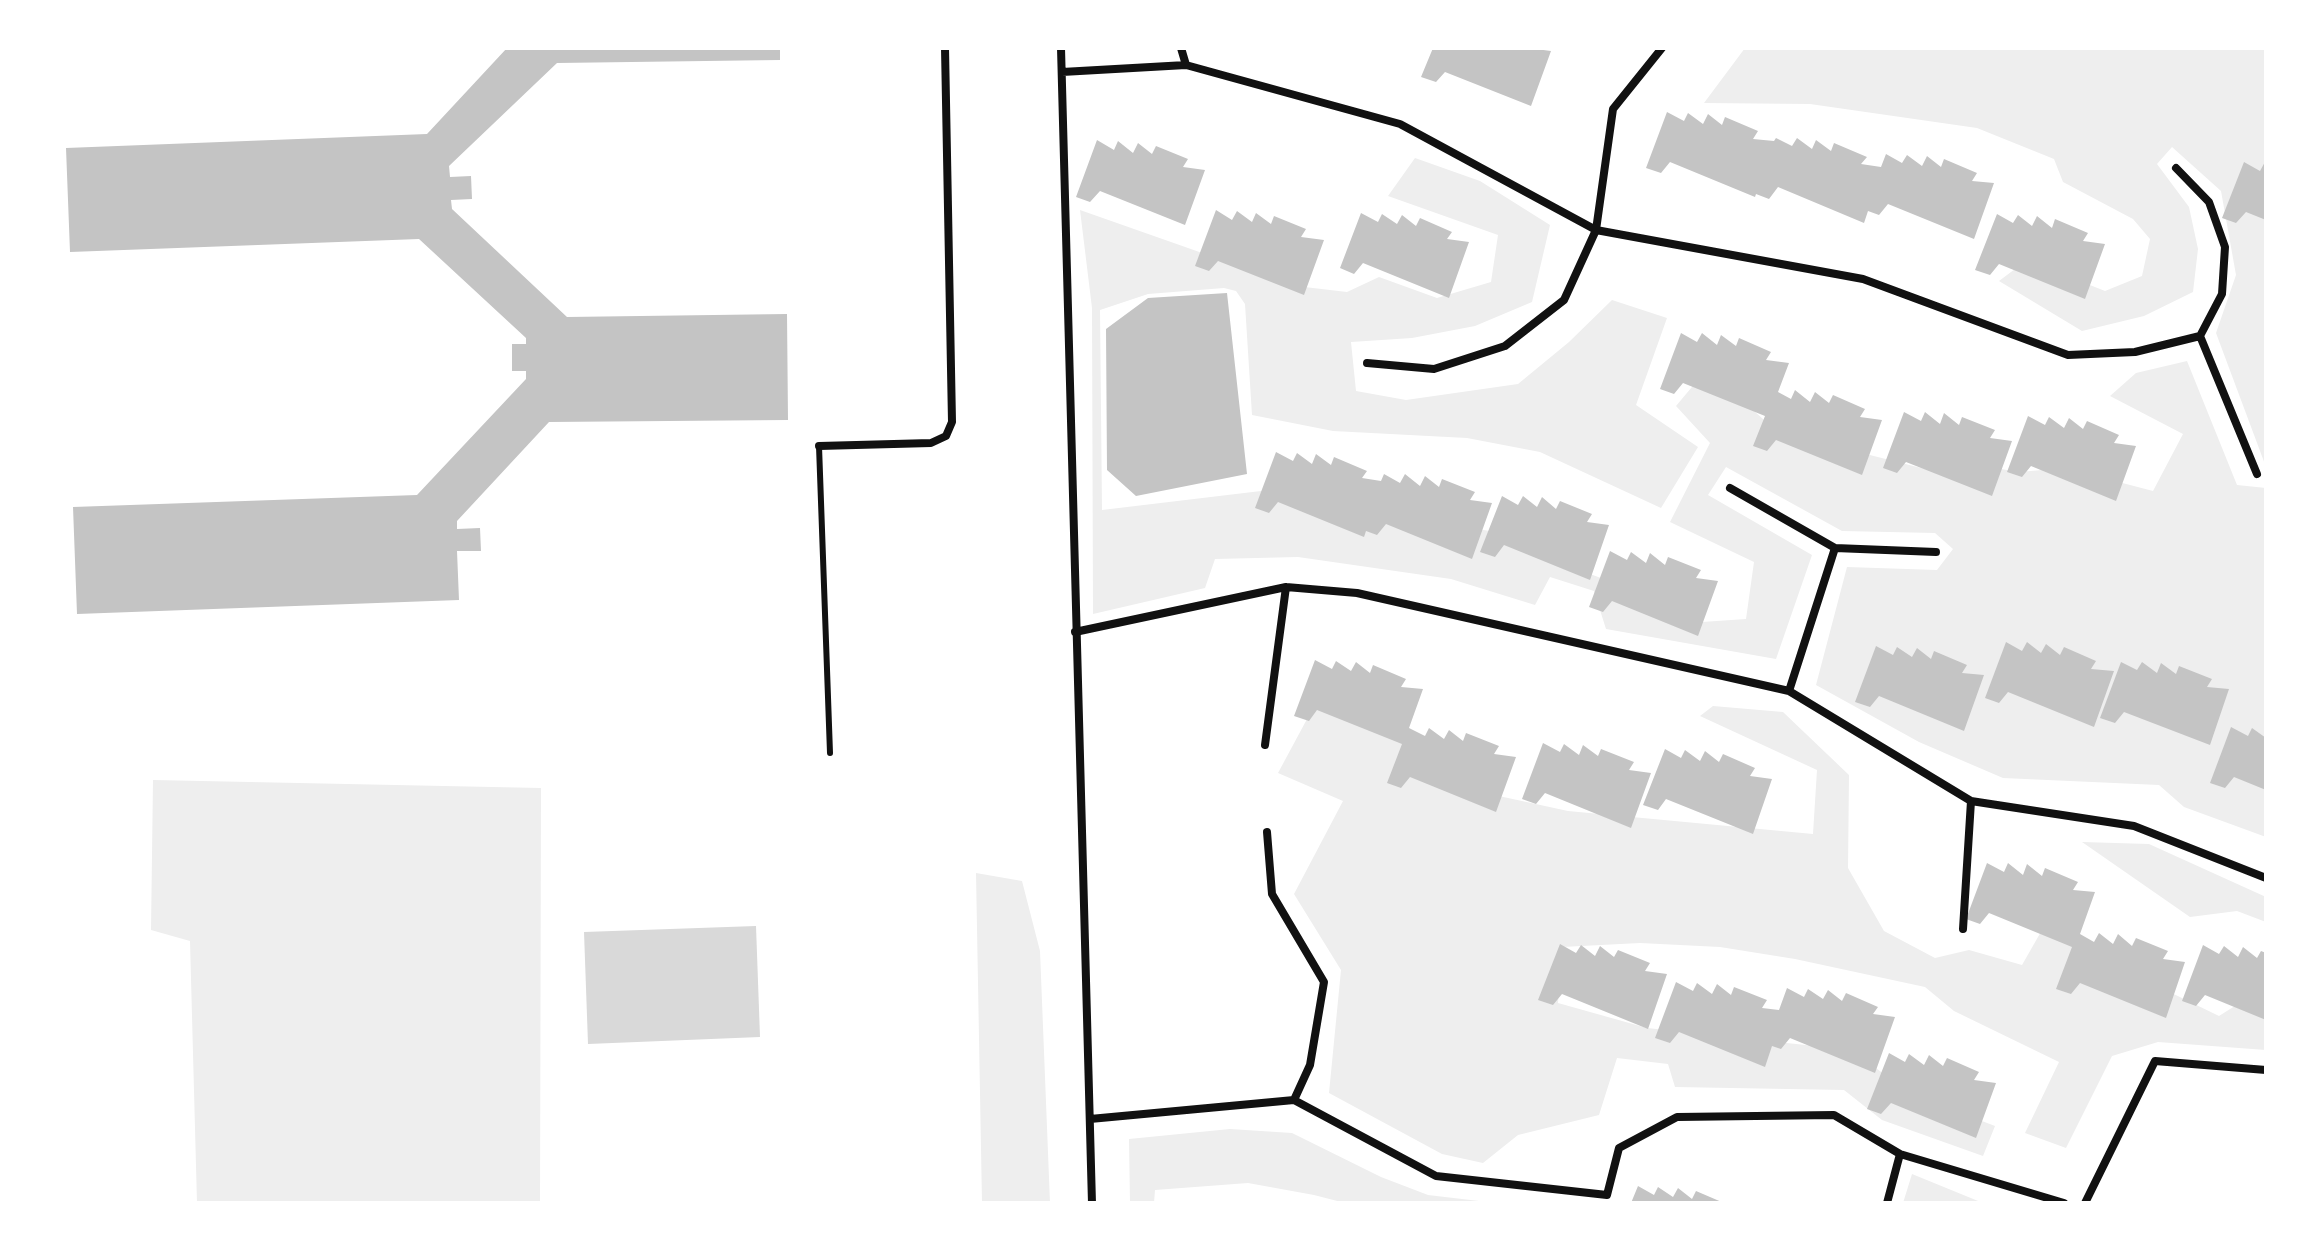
<!DOCTYPE html>
<html>
<head>
<meta charset="utf-8">
<style>
  body { margin:0 }
  #map { position:relative; width:2314px; height:1251px; overflow:hidden; background:#fff; font-family:Signika,sans-serif }
  canvas { display:block }
  .frame { position:absolute; inset:0; border:50px solid #fff; pointer-events:none }
</style>
</head>
<body>
<div id="map">
<canvas width="2314" height="1251"></canvas>
<div class="frame"></div>
</div>
<script>
const context = document.querySelector('canvas').getContext('2d');
context.lineJoin = 'round';
function fill(path, color) {
  context.fillStyle = color;
  context.fill(path, 'evenodd');
}
function poly(rows) {
  const path = new Path2D();
  for (const r of rows) {
    path.moveTo(r[0], r[1]);
    for (let i = 2; i < r.length; i += 2) path.lineTo(r[i], r[i + 1]);
  }
  return path;
}
function strokePath(path, color, width, dash) {
  context.strokeStyle = color;
  context.lineWidth = width;
  context.lineCap = dash ? 'butt' : 'round';
  context.setLineDash(dash || []);
  context.stroke(path);
}
fill(poly([
  [1745,48,2266,48,2266,467,2216,333,2236,275,2221,191,2172,147,2157,164,2189,207,2198,249,2193,292,2144,316,2082,331,1999,281,2027,260,2105,291,2142,276,2150,239,2133,219,2063,182,2054,159,1977,128,1810,104,1704,103],
  [1415,158,1480,181,1550,225,1532,302,1475,326,1412,338,1351,342,1356,391,1406,400,1518,384,1569,342,1612,300,1667,318,1636,405,1698,447,1661,508,1540,452,1467,438,1333,431,1252,415,1245,304,1236,291,1224,288,1148,294,1100,310,1102,510,1261,491,1341,519,1415,519,1546,540,1566,565,1625,587,1702,622,1746,619,1754,562,1670,522,1710,443,1676,406,1707,369,1791,444,1858,452,1937,472,1965,463,2019,472,2065,468,2153,491,2183,434,2110,396,2136,373,2187,361,2237,485,2266,488,2266,837,2184,807,2159,785,2003,778,1919,742,1816,685,1847,567,1937,570,1953,549,1935,533,1842,531,1726,467,1708,495,1812,555,1776,659,1606,629,1594,591,1550,577,1535,605,1451,579,1298,557,1215,559,1205,588,1093,614,1092,308,1080,210,1296,286,1347,292,1379,277,1437,298,1491,282,1498,235,1388,196],
  [1321,693,1485,793,1568,811,1813,834,1817,770,1700,716,1713,706,1783,712,1849,775,1848,868,1884,931,1935,958,1969,950,2022,965,2042,930,2219,1016,2257,992,2266,995,2266,1050,2158,1042,2112,1056,2066,1148,2025,1133,2059,1062,1954,1011,1925,987,1795,959,1720,947,1640,943,1562,947,1558,1003,1647,1028,1852,1050,1909,1093,1995,1126,1983,1156,1882,1120,1844,1090,1675,1087,1668,1064,1617,1058,1599,1115,1518,1135,1483,1163,1442,1154,1329,1093,1341,970,1294,894,1343,801,1278,773],
  [153,780,541,788,540,1203,197,1203,190,941,151,930],
  [2082,842,2149,844,2266,897,2266,922,2237,911,2190,917],
  [976,873,1022,881,1040,951,1050,1203,982,1203],
  [1230,1129,1292,1133,1381,1177,1428,1195,1496,1203,1345,1203,1314,1195,1248,1183,1155,1190,1154,1203,1130,1203,1129,1139],
  [1912,1174,1983,1203,1903,1203]
]), '#eee');
fill(poly([
  [756,926,760,1037,588,1044,584,932]
]), '#d9d9d9');
fill(poly([
  [507,48,780,48,780,60,557,63,449,166,450,177,471,176,472,199,451,200,452,209,567,317,787,314,788,420,549,422,457,521,457,529,480,528,481,551,457,551,459,600,77,614,73,507,417,495,526,379,526,371,512,371,512,344,526,344,526,338,419,239,70,252,66,148,427,134],
  [1433,48,1528,48,1551,51,1531,106,1445,72,1436,82,1421,77],
  [1667,112,1684,121,1688,113,1703,124,1708,114,1722,125,1725,117,1758,131,1753,139,1774,141,1776,138,1792,146,1797,138,1812,149,1816,140,1831,151,1834,143,1867,157,1861,164,1881,167,1886,154,1902,163,1907,155,1922,166,1927,156,1941,167,1944,159,1977,173,1972,181,1994,183,1974,239,1888,204,1879,215,1868,211,1864,223,1778,187,1769,199,1756,194,1755,197,1670,162,1661,173,1646,168],
  [1097,140,1114,150,1118,141,1133,153,1138,143,1152,154,1156,146,1188,159,1183,167,1205,170,1185,225,1100,191,1090,202,1076,197],
  [2266,160,2266,220,2246,212,2236,223,2222,218,2244,162,2260,171],
  [1216,210,1232,220,1237,211,1252,222,1256,213,1271,224,1274,216,1306,229,1301,237,1324,240,1304,295,1218,261,1209,271,1195,266],
  [1361,213,1378,222,1382,214,1397,224,1402,215,1416,226,1420,218,1452,232,1447,239,1469,242,1449,298,1363,263,1354,274,1340,268],
  [1997,214,2013,223,2018,215,2032,226,2037,216,2052,228,2055,219,2088,233,2083,241,2105,244,2085,299,1999,264,1990,275,1975,270],
  [1227,293,1247,474,1136,496,1107,470,1106,329,1148,298],
  [1681,333,1697,342,1702,333,1717,345,1721,335,1736,346,1739,338,1771,352,1766,360,1789,363,1778,392,1791,399,1795,390,1810,402,1815,392,1829,403,1833,395,1865,409,1860,417,1882,420,1862,475,1776,440,1767,451,1753,446,1765,416,1683,383,1674,394,1660,389],
  [1904,412,1921,421,1925,412,1940,424,1944,413,1959,425,1962,417,1995,430,1990,438,2012,441,1992,496,1906,462,1897,473,1883,468],
  [2028,416,2045,425,2049,417,2064,428,2069,418,2083,429,2087,421,2119,435,2114,443,2136,446,2116,501,2031,466,2022,477,2007,472],
  [1276,452,1293,461,1297,453,1312,464,1316,454,1331,465,1334,457,1367,471,1362,478,1381,481,1384,474,1400,483,1405,474,1420,486,1425,476,1439,487,1442,479,1475,492,1470,500,1492,503,1472,559,1386,524,1377,535,1366,531,1364,537,1278,502,1269,513,1255,508],
  [1502,496,1518,505,1523,496,1537,507,1542,497,1556,509,1560,501,1592,514,1587,522,1609,525,1590,580,1504,545,1495,557,1480,552],
  [1610,551,1627,560,1631,552,1646,563,1650,553,1665,565,1668,557,1701,570,1696,578,1718,581,1698,636,1612,601,1603,612,1589,607],
  [2006,642,2022,651,2027,642,2041,653,2046,644,2060,655,2064,647,2096,661,2091,669,2114,671,2094,727,2008,692,1999,703,1985,698],
  [1876,646,1893,655,1897,647,1912,657,1917,648,1931,659,1934,651,1967,665,1962,673,1984,675,1964,731,1879,696,1870,707,1855,702],
  [1315,660,1332,669,1336,661,1351,671,1356,662,1370,673,1373,665,1406,679,1401,687,1423,689,1409,728,1425,736,1429,728,1444,739,1449,730,1463,741,1466,733,1499,746,1494,754,1516,757,1496,812,1410,777,1401,788,1387,783,1402,744,1317,710,1309,721,1294,716],
  [2121,662,2137,670,2142,662,2157,673,2161,663,2176,674,2179,666,2212,679,2207,687,2229,689,2210,745,2124,712,2115,723,2100,718],
  [2231,727,2248,736,2252,728,2266,738,2266,790,2234,777,2225,788,2210,783],
  [1543,743,1560,752,1564,744,1579,755,1583,745,1598,756,1601,749,1634,762,1629,770,1651,773,1631,828,1545,793,1536,804,1522,799],
  [1665,749,1681,758,1685,750,1700,761,1705,751,1719,762,1723,754,1755,768,1750,776,1772,779,1753,834,1666,799,1658,810,1643,805],
  [1987,863,2004,872,2008,863,2023,875,2027,864,2042,876,2045,868,2078,882,2073,890,2095,892,2080,934,2094,942,2099,933,2113,944,2118,934,2132,946,2136,938,2168,951,2163,959,2185,962,2166,1018,2080,983,2071,994,2056,989,2072,947,1989,913,1980,924,1966,919],
  [1560,944,1576,953,1581,945,1595,956,1600,946,1614,957,1618,950,1650,963,1645,971,1667,974,1648,1029,1562,994,1553,1005,1538,1000],
  [2203,945,2219,954,2224,946,2238,957,2243,947,2257,958,2261,951,2266,953,2266,1020,2205,995,2196,1006,2182,1001],
  [1676,982,1693,991,1697,983,1712,994,1717,984,1731,995,1734,987,1767,1000,1762,1008,1779,1010,1787,988,1804,997,1808,989,1823,999,1828,990,1842,1001,1846,993,1878,1007,1873,1014,1895,1017,1875,1073,1790,1038,1781,1049,1772,1046,1765,1067,1679,1032,1670,1043,1655,1038],
  [1889,1053,1905,1062,1909,1054,1924,1065,1929,1055,1943,1066,1947,1058,1979,1072,1974,1080,1996,1083,1976,1138,1891,1103,1881,1114,1867,1109],
  [1638,1186,1654,1195,1658,1187,1673,1197,1678,1188,1692,1199,1696,1191,1724,1203,1631,1203]
]), '#c4c4c4');
strokePath(poly([
  [819,446,830,753]
]), '#111', 6);
strokePath(poly([
  [1061,48,1092,1203],
  [1181,48,1186,65,1400,124,1596,230,1863,279,2068,355,2135,352,2200,336],
  [1062,72,1186,65],
  [2176,168,2209,202,2225,247,2222,294,2200,336,2257,474],
  [1367,363,1434,369,1505,346,1564,300,1596,230,1613,109,1662,48],
  [819,446,931,443,946,436,952,422,945,48],
  [1730,488,1835,548,1936,552],
  [1075,632,1286,587,1357,593,1789,691,1971,801,2134,826,2266,878],
  [1789,691,1835,548],
  [1265,745,1286,587],
  [1267,832,1272,894,1324,982,1310,1065,1294,1100],
  [1963,929,1971,801],
  [1090,1119,1294,1100,1436,1176,1607,1195,1619,1148,1677,1117,1834,1115,1900,1154,2064,1203],
  [1887,1203,1900,1154],
  [2085,1203,2155,1061,2266,1070]
]), '#111', 8);
</script>
</body>
</html>
